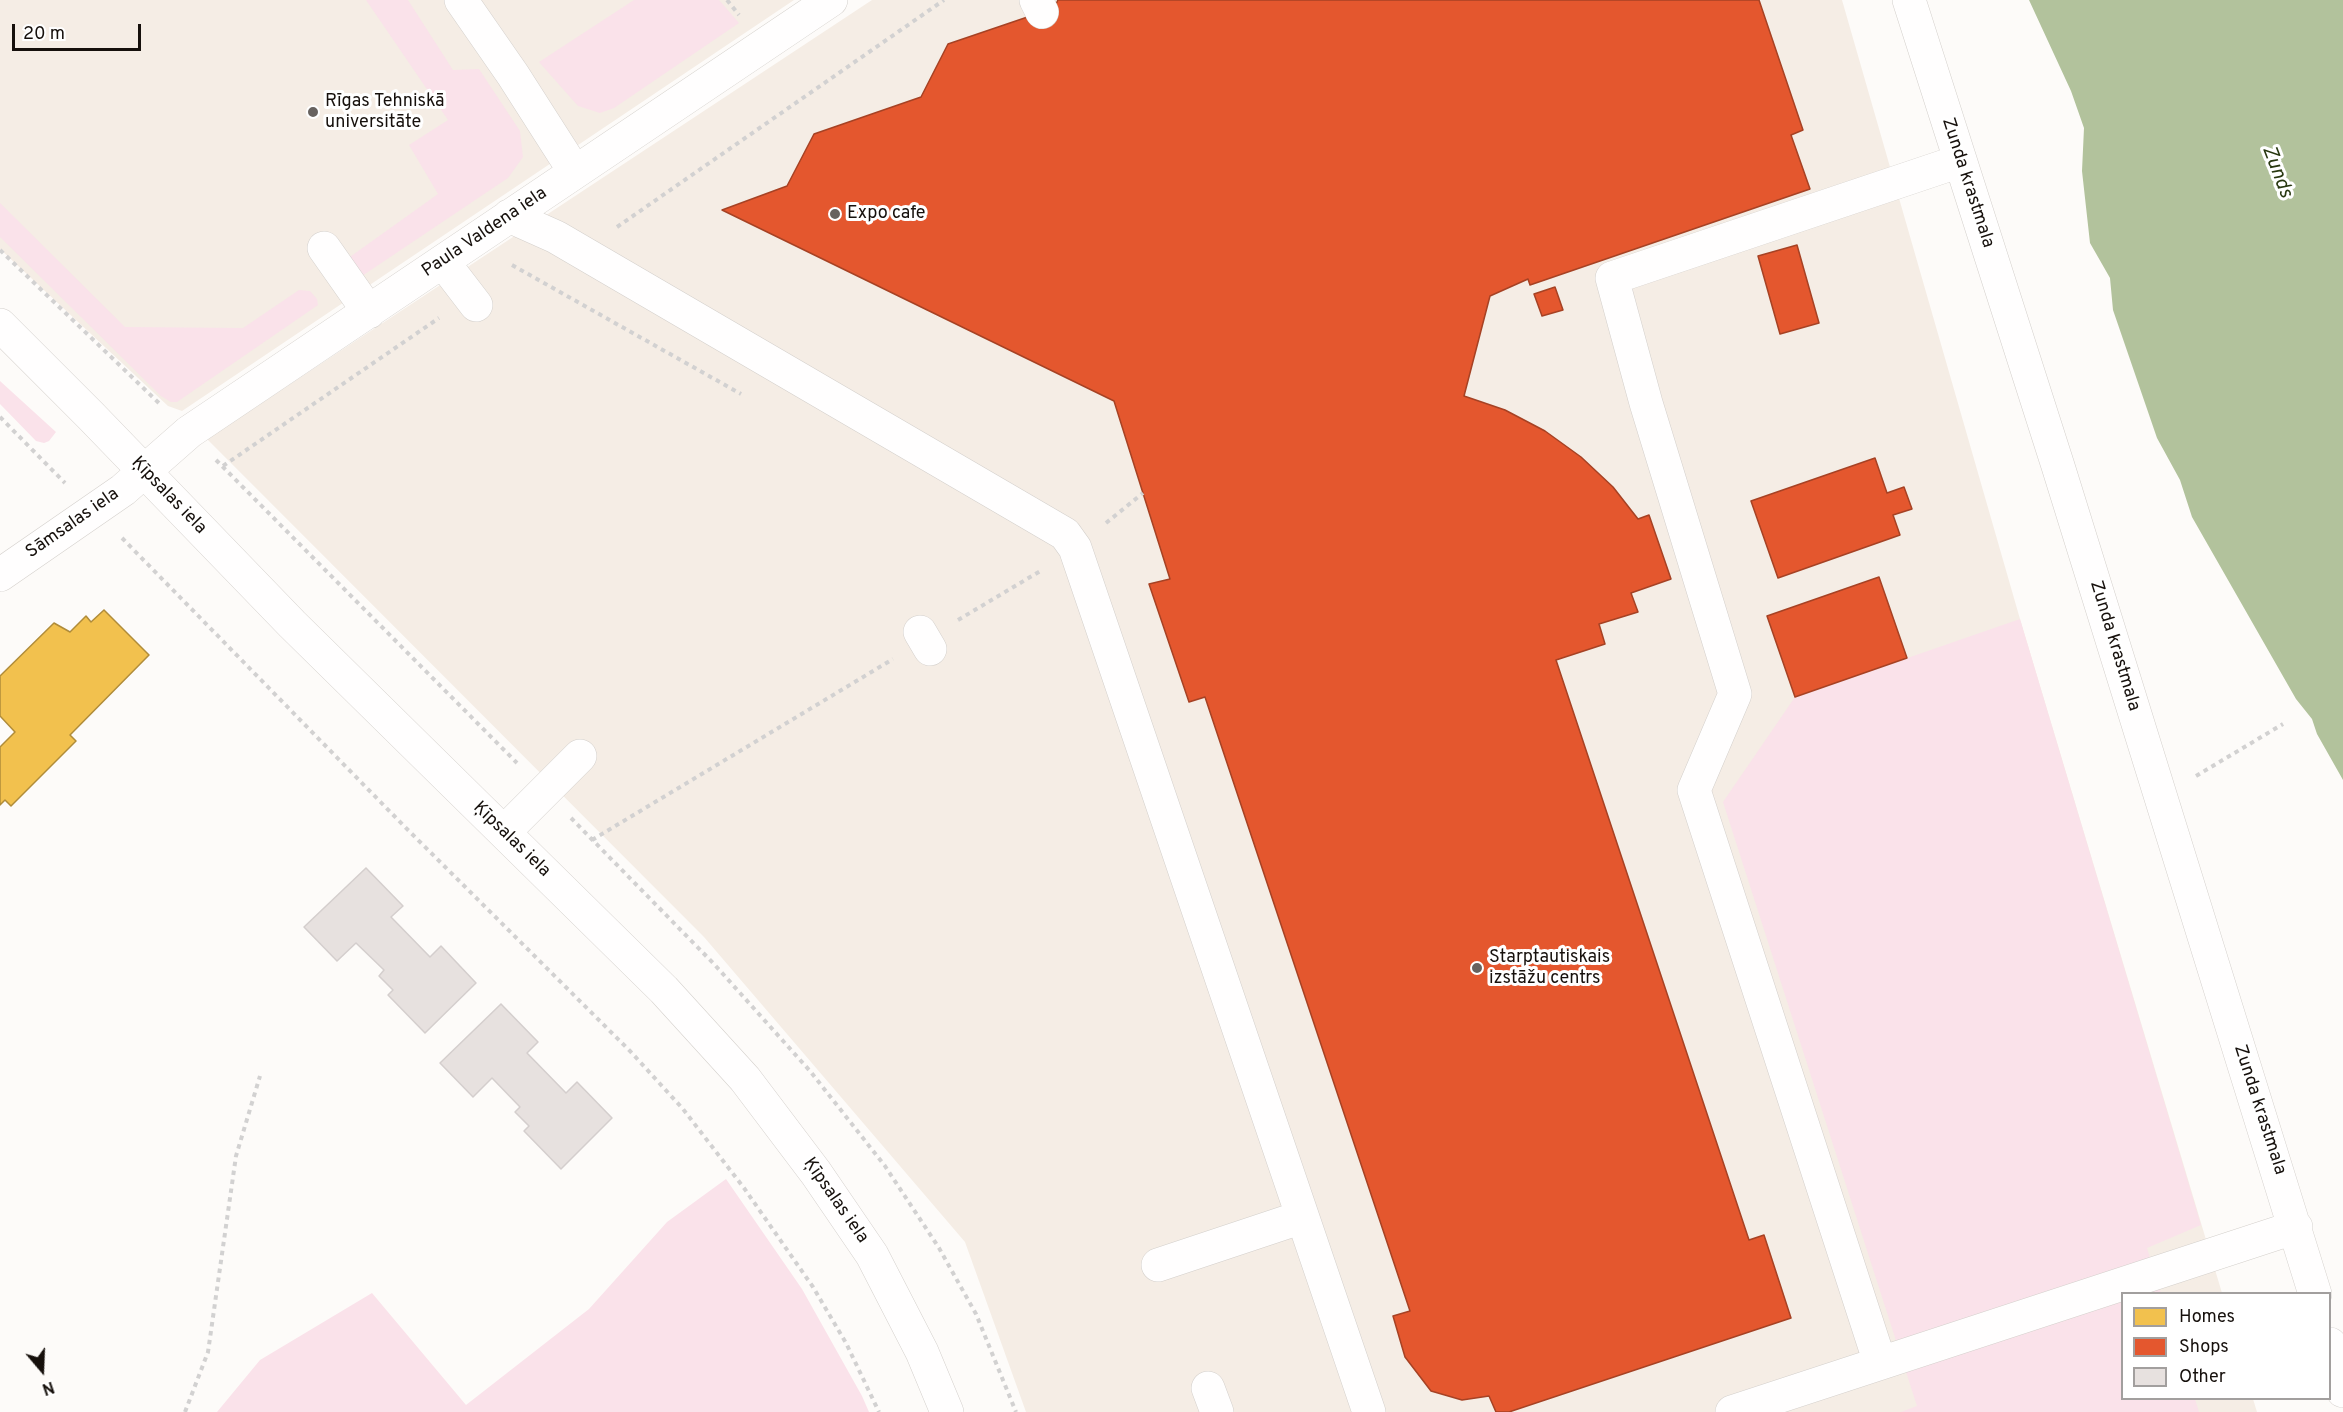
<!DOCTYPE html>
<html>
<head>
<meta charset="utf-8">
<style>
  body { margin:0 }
  #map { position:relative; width:2343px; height:1412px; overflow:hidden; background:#fdfbf9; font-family:Overpass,sans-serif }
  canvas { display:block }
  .legend { position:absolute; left:2121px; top:1292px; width:210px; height:108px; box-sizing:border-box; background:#fff; border:2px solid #a29f9e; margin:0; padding:8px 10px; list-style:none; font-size:18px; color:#16100c }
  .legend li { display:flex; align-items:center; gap:12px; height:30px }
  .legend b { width:30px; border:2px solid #a29f9e }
  .north { position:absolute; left:12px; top:1340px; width:60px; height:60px; -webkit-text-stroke:4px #fff; paint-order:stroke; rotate:161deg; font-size:16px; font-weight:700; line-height:24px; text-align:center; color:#16100c }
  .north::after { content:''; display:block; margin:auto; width:21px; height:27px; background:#16100c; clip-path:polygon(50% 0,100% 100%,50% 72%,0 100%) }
  .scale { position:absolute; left:12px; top:24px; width:129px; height:27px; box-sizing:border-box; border:3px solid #16100c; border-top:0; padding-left:8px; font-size:18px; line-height:21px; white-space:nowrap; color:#16100c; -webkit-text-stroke:4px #fff; paint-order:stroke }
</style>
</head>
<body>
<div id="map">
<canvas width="2343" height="1412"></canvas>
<ul class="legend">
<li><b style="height:16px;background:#f2c14e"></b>Homes</li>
<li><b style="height:16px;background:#e4572e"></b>Shops</li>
<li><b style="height:16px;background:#e7e1df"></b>Other</li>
</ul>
<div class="north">N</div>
<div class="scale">20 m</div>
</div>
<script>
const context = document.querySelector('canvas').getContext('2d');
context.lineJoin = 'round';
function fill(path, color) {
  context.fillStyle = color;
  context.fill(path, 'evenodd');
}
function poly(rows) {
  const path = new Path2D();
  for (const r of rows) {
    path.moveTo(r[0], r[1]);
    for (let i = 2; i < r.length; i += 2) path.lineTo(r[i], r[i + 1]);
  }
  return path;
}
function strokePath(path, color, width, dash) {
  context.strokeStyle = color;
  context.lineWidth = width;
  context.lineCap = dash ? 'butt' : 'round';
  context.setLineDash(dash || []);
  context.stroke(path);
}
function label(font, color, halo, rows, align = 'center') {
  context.font = font + ' Overpass,sans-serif';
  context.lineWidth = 6;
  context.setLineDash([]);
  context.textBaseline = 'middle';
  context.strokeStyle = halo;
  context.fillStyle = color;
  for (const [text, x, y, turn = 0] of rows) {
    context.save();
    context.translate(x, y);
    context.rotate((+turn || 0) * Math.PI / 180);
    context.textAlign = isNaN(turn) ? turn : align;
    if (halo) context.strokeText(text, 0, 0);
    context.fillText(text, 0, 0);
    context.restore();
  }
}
fill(poly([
  [0,0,794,0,182,411,168,406,0,249],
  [872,0,1842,0,2020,619,2222,1293,2122,1294,2122,1398,2253,1399,2257,1412,1026,1412,965,1242,704,937,207,439]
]), '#f5ede5');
fill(poly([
  [366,0,408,0,453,70,479,69,520,131,523,157,508,178,359,278,347,259,438,194,409,145,448,120],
  [634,0,719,0,739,23,614,108,600,113,578,106,539,62],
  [0,203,125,327,243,328,299,290,310,291,317,299,318,305,177,402,171,402,161,396,0,237],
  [0,381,56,432,49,441,44,443,36,441,0,404],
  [2020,619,2201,1225,2147,1248,2161,1293,2122,1294,2122,1398,2195,1399,2199,1412,1901,1412,1917,1406,1723,802,1795,697],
  [726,1179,802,1289,862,1396,869,1412,217,1412,260,1360,372,1293,466,1405,589,1309,667,1222]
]), '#fae2ea');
fill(poly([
  [2029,0,2343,0,2343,780,2317,734,2312,719,2296,699,2192,517,2180,480,2157,438,2113,310,2110,278,2090,243,2082,171,2084,128,2071,91]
]), '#b2c29c');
const homes = poly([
  [104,610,149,655,70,735,76,741,11,806,5,800,0,805,0,747,15,732,0,716,0,676,54,623,70,632,86,616,91,622,104,610]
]);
fill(homes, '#f2c14e');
strokePath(homes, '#b08c3a', 1.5);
const shops = poly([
  [1058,0,1759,0,1803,130,1791,135,1810,189,1530,285,1528,279,1490,296,1464,396,1505,410,1545,431,1581,457,1613,487,1638,519,1649,515,1671,579,1631,593,1638,612,1599,624,1605,644,1556,660,1749,1240,1764,1235,1791,1318,1509,1412,1496,1412,1489,1396,1462,1400,1431,1391,1405,1357,1393,1316,1410,1311,1205,697,1189,702,1149,584,1170,579,1114,401,722,210,787,186,814,134,921,97,948,44,1054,8,1058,0],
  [1797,245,1819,323,1780,334,1758,256,1797,245],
  [1555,287,1563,310,1542,316,1534,294,1555,287],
  [1875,458,1887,493,1904,487,1912,509,1893,515,1900,535,1778,578,1751,501,1875,458],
  [1879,577,1907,658,1795,697,1767,616,1879,577]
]);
fill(shops, '#e4572e');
strokePath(shops, '#a64224', 1.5);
const building = poly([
  [366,868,403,906,391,917,430,957,441,946,476,983,425,1033,388,995,393,990,379,976,384,970,356,943,337,961,304,927,366,868],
  [501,1004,538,1042,527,1053,566,1093,577,1082,612,1118,561,1169,524,1131,529,1126,515,1112,520,1107,492,1078,473,1097,440,1063,501,1004]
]);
fill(building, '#e7e1df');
strokePath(building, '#d4cecd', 1.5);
const minor = poly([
  [461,0,513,75,575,172],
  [1036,0,1042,12],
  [1909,0,2058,466,2315,1294],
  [509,216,556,237,1065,534,1075,548,1369,1412],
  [324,248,369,312],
  [443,262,476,305],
  [0,325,91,416,292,624,664,990,745,1079,816,1173,872,1255,922,1352,947,1412],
  [0,575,123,490,189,432,831,0],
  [920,632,930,649],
  [504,832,580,756],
  [1158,1265,1302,1217],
  [2330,1344,2343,1391],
  [1880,1363,1694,790,1735,694,1646,403,1612,278,1960,161],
  [1208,1388,1217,1412],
  [1732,1412,2296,1227]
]);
strokePath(minor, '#d4d0cc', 34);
strokePath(poly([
  [727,0,739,15],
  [617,227,944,0],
  [0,250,162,406],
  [512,265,741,394],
  [0,417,65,483],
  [216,460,517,763],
  [223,466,439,318],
  [1106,523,1143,493],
  [122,538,405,827,630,1051,683,1109,744,1188,813,1287,846,1343,879,1412],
  [958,620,1042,570],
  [2196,776,2283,724],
  [571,818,714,964,810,1071,885,1166,939,1248,976,1314,1016,1412],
  [592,840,893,659],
  [185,1412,208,1352,236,1156,260,1076]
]), '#d2d1d1', 4, [4.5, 4.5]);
strokePath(minor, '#fffefe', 33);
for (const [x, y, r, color] of [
  [313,112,6,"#67625f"],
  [835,214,6,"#67625f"],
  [1477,968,6,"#67625f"]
]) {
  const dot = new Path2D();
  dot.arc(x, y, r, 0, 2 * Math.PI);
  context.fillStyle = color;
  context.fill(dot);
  strokePath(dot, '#fff', 2);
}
label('18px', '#16100c', '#fff', [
  ["Rīgas Tehniskā",325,102],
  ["universitāte",325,123],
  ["Expo cafe",847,214],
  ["Starptautiskais",1489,958],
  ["izstāžu centrs",1489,979]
], 'left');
label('18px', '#16100c', '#fff', [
  ["Zunda krastmala",1967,183,72],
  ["Paula Valdena iela",485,233,-34],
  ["Ķīpsalas iela",168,496,46],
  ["Sāmsalas iela",73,524,-35],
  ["Zunda krastmala",2114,646,73],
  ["Ķīpsalas iela",511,840,44],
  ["Zunda krastmala",2259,1110,72],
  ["Ķīpsalas iela",835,1201,55]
]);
label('italic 20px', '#283810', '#fff', [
  ["Zunds",2276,172,69]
]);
</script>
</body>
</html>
